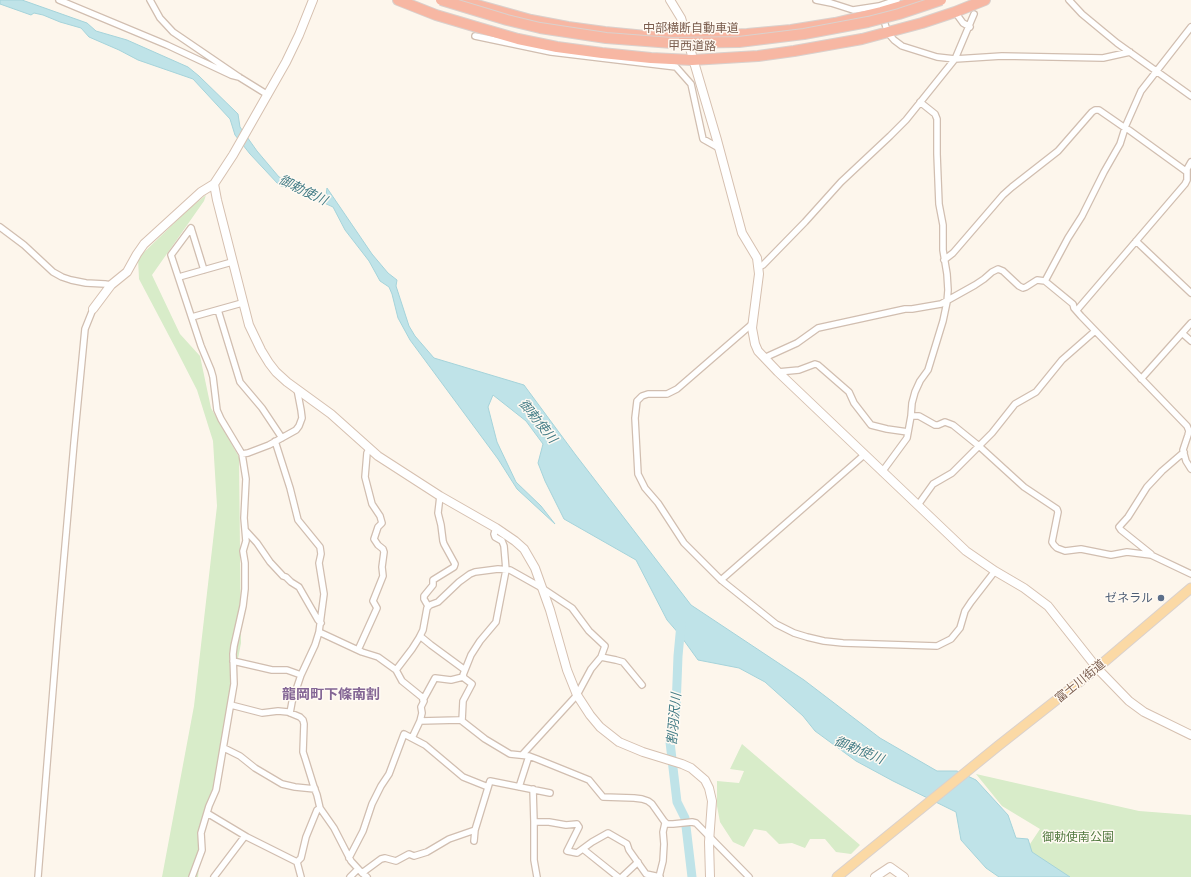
<!DOCTYPE html>
<html>
<head>
<meta charset="utf-8">
<style>
  body { margin:0 }
  canvas { display:block; background:#fdf6ec }
</style>
</head>
<body>
<canvas width="1191" height="877"></canvas>
<script>
const context = document.querySelector('canvas').getContext('2d');
context.lineJoin = 'round';
function fill(path, color) {
  context.fillStyle = color;
  context.fill(path, 'evenodd');
}
function poly(rows) {
  const path = new Path2D();
  for (const r of rows) {
    path.moveTo(r[0], r[1]);
    for (let i = 2; i < r.length; i += 2) path.lineTo(r[i], r[i + 1]);
  }
  return path;
}
function strokePath(path, color, width, dash) {
  context.strokeStyle = color;
  context.lineWidth = width;
  context.lineCap = dash ? 'butt' : 'round';
  context.setLineDash(dash || []);
  context.stroke(path);
}
function label(font, color, halo, rows, align = 'center') {
  context.font = font + ' Barlow,"Noto Sans JP",sans-serif';
  context.lineWidth = 3;
  context.setLineDash([]);
  context.textBaseline = 'middle';
  context.strokeStyle = halo;
  context.fillStyle = color;
  for (const [text, x, y, turn = 0] of rows) {
    context.save();
    context.translate(x, y);
    context.rotate((+turn || 0) * Math.PI / 180);
    context.textAlign = isNaN(turn) ? turn : align;
    if (halo) context.strokeText(text, 0, 0);
    context.fillText(text, 0, 0);
    context.restore();
  }
}
fill(poly([
  [206,195,204,201,152,275,180,334,200,356,211,408,239,457,241,643,200,857,198,877,162,877,194,706,217,506,213,441,197,390,177,351,139,279,138,258,190,208],
  [742,744,860,845,851,854,836,852,825,839,810,839,805,848,792,843,779,844,766,831,754,829,744,847,733,842,720,822,717,806,717,781,739,783,744,771,730,769],
  [976,774,1139,811,1191,815,1191,877,1008,877,1040,829,1002,806]
]), '#d8ecc9');
const water = poly([
  [0,0,22,0,87,23,96,31,127,40,188,67,199,76,238,114,240,127,257,151,279,177,326,196,327,188,372,254,388,273,397,280,396,286,409,326,415,336,434,358,524,385,575,454,691,605,804,680,880,738,937,771,957,771,976,780,1008,815,1016,838,1028,839,1032,852,1070,877,999,877,986,868,961,840,956,812,893,781,856,761,815,731,803,716,765,682,739,668,698,660,680,635,667,620,636,560,564,519,545,481,538,463,543,444,526,421,493,395,488,407,497,442,516,482,541,506,555,524,517,489,498,459,410,340,398,318,392,294,389,287,380,281,369,261,345,230,333,207,291,188,281,186,278,184,250,154,235,135,230,119,193,79,138,60,119,50,89,37,81,28,60,22,43,15,34,13,31,15,0,4,0,0]
]);
fill(water, '#bfe3e8');
strokePath(water, '#a5d3da', 1);
strokePath(poly([
  [681,624,678,656,676,708,672,726,670,742,677,802,685,818,692,877]
]), '#bfe3e8', 9);
const street = poly([
  [59,0,167,45,231,75,239,77],
  [150,0,160,18,173,32,239,77,268,95],
  [816,0,831,3,853,10,879,6,897,0],
  [1069,0,1082,14,1117,43,1191,96],
  [879,6,888,33,894,40,902,46,937,57,955,59,1002,56,1103,58,1130,52],
  [955,12,963,23,970,27],
  [475,36,551,52,676,67,691,84,703,139,719,148],
  [0,227,24,245,53,272,62,277,71,280,86,283,105,284,111,285],
  [191,228,171,255,201,346,211,370,213,377,217,410,221,419,242,454,246,479,244,518,246,541,243,551,245,563,245,589,243,606,234,646,233,654,234,684,216,790,209,806,201,833,202,850,192,877],
  [191,228,204,270],
  [1136,241,1191,293],
  [944,260,953,253,1003,195,1012,187,1058,151,1092,112,1095,110,1099,110,1125,128,1129,130,1187,172],
  [759,267,763,265,805,222,841,182,890,136,906,120,955,59,974,14],
  [179,277,232,262],
  [1045,281,1068,238,1082,216,1104,172,1120,144,1126,125,1141,91,1191,27],
  [218,310,240,382,262,408,282,438],
  [1077,310,1185,184,1187,180,1187,169,1191,162],
  [192,317,242,303],
  [752,324,677,389,667,394,648,394,642,396,637,401,635,418,638,474,645,488,658,503,684,543,721,580,776,624,794,633,807,637,824,641,843,643,937,646,951,639,960,628,965,611,971,602,995,571],
  [1182,333,1191,341],
  [764,358,797,343,818,328,905,309,912,309,941,304,975,285,984,279,992,272,998,269,1003,271,1019,286,1023,288,1026,287,1037,280,1045,281,1073,304,1074,308,1081,316,1187,426,1189,431,1188,435,1183,450,1186,461,1191,469],
  [778,372,799,370,815,364,818,365,849,392,854,403,871,425,887,429,908,432],
  [1141,379,1191,323],
  [911,416,919,416,935,425,938,425,945,422,953,425,979,446,1024,487,1057,509,1058,512,1052,542,1054,545,1057,548,1065,551,1081,549,1111,555,1127,552,1151,555,1191,574],
  [275,441,290,488,298,520,320,547,321,554,319,563,324,594,319,632,315,645,301,675,292,702,290,713],
  [242,454,248,453,269,445,296,430,299,426,302,418,301,410,297,389],
  [882,472,907,438,911,416,912,403,915,392,920,381,928,370,943,321,947,302,948,290,947,274,943,250,943,225,939,204,937,154,937,119,935,114,920,102],
  [918,505,933,484,952,473,992,433,1015,404,1036,392,1062,360,1095,331],
  [246,531,257,543,270,562,283,576,286,577,291,582,299,587,318,620,321,623],
  [1151,554,1121,530,1119,527,1128,517,1147,487,1162,471,1184,452],
  [721,580,864,455],
  [428,606,424,599,424,596,433,585,433,580,454,567,455,564,444,544,443,541,441,525,438,513,440,496],
  [319,632,362,652,378,657,396,670,402,681,423,698,424,701,421,707,422,713,420,721,412,738],
  [420,636,431,645,465,670],
  [358,650,377,608,373,601,383,576,382,567,384,552,383,549,378,545,374,539,378,527,382,523,380,516,372,504,365,477,367,453,369,449],
  [601,657,616,660,623,662,642,685],
  [233,661,272,670,287,670,301,675],
  [396,670,412,649,419,638,423,630,427,608,430,605,438,602,459,582,470,574,475,572,498,569,510,570,542,588,572,608,589,631,605,646,601,657,591,669,577,695,522,755],
  [423,700,435,678,451,680,463,677],
  [231,705,262,713,278,711,288,712,300,717,303,720,304,724,303,752,305,758,314,787,317,795,320,808,334,828,351,861,362,873,367,877],
  [420,721,459,720,462,721,485,739,510,754,529,756,537,759,589,780,603,797,634,798,642,799,648,801,652,804,664,821,667,824,673,824,692,822,696,823,749,877],
  [462,721,463,701,472,684,464,678,463,675,471,655,480,641,496,622,506,570,504,546,502,541,495,537,494,534,496,528],
  [224,748,240,756,255,768,282,784,295,787,315,789],
  [519,787,529,756],
  [533,789,534,822,534,860,537,877],
  [207,813,247,837,297,862,301,877],
  [534,822,549,822,566,825,577,824,579,827,567,851,577,853,592,842,608,833,627,844,629,850,646,874,660,877],
  [474,841,475,830,490,781,550,793],
  [583,849,618,877],
  [349,858,363,831,372,804,381,786,389,774,404,734,425,745,463,777,488,787],
  [297,862,301,858,306,837,317,810,320,808],
  [362,873,381,859,385,858,396,861,409,854,414,856,427,852,449,839,475,830],
  [38,877,58,627,74,443,85,329,93,309],
  [214,877,245,836],
  [350,877,358,869],
  [622,877,638,862],
  [659,877,663,861,664,844,663,832,665,823]
]);
const secondary = poly([
  [670,0,681,18,717,140,742,233,757,258,759,274,752,328,755,344,758,351,778,372,966,551,995,571,1024,588,1048,606,1097,668,1129,701,1144,712,1191,735],
  [214,184,217,200,249,325,261,350,269,363,276,372,287,382,331,414,378,456,440,496,496,528,515,541,524,549,535,568,550,610,567,670,577,695,590,715,600,727,619,742,643,752,682,764,691,768,705,780,709,788,712,801,709,842,710,877],
  [93,309,111,285,127,272,137,254,144,244,201,192,214,184,233,155,286,62,299,35,313,0],
  [875,877,890,867,904,877]
]);
const primary = poly([
  [837,877,998,746,1097,668,1191,588]
]);
const highway = poly([
  [398,0,436,15,480,28,518,39,557,47,602,53,651,58,692,60,758,56,794,51,862,39,922,23,955,12,985,0],
  [459,0,531,20,568,27,605,32,646,36,686,37,747,34,791,30,835,23,881,12,922,0]
]);
strokePath(street, '#d1beb0', 8);
strokePath(secondary, '#d6c0b0', 10);
strokePath(primary, '#dad1cd', 11);
strokePath(highway, '#dad1cd', 12);
strokePath(street, '#fff', 5.5);
strokePath(secondary, '#fff', 8);
strokePath(primary, '#fbd9a5', 9);
strokePath(highway, '#f7b7a3', 10);
const highwayBridge = poly([
  [441,0,507,20,540,28,606,38,672,43,739,42,804,34,868,22,899,14,941,0]
]);
strokePath(highwayBridge, '#dad1cd', 12, []);
strokePath(highwayBridge, '#f7b7a3', 10);
for (const [x, y, r, color] of [
  [1161,598,4,"#5c6f8a"]
]) {
  const dot = new Path2D();
  dot.arc(x, y, r, 0, 2 * Math.PI);
  context.fillStyle = color;
  context.fill(dot);
  strokePath(dot, '#fffaf3', 1.5);
}
label('12px', '#7a5c4d', '#fffaf3', [
  ["中部横断自動車道",691,28],
  ["甲西道路",692,46,1],
  ["富士川街道",1080,681,-39]
]);
label('12px', '#4e5e75', '#fffaf3', [
  ["ゼネラル",1153,598]
], 'right');
label('12px', '#537a41', '#fffaf3', [
  ["御勅使南公園",1078,837]
]);
label('italic 13px', '#437c86', '#fffaf3', [
  ["御勅使川",303,190,26],
  ["御勅使川",538,421,51],
  ["割羽沢川",674,719,-85],
  ["御勅使川",859,750,22]
]);
label('bold 14px', '#846695', '#fffaf3', [
  ["龍岡町下條南割",331,694]
]);
</script>
</body>
</html>
